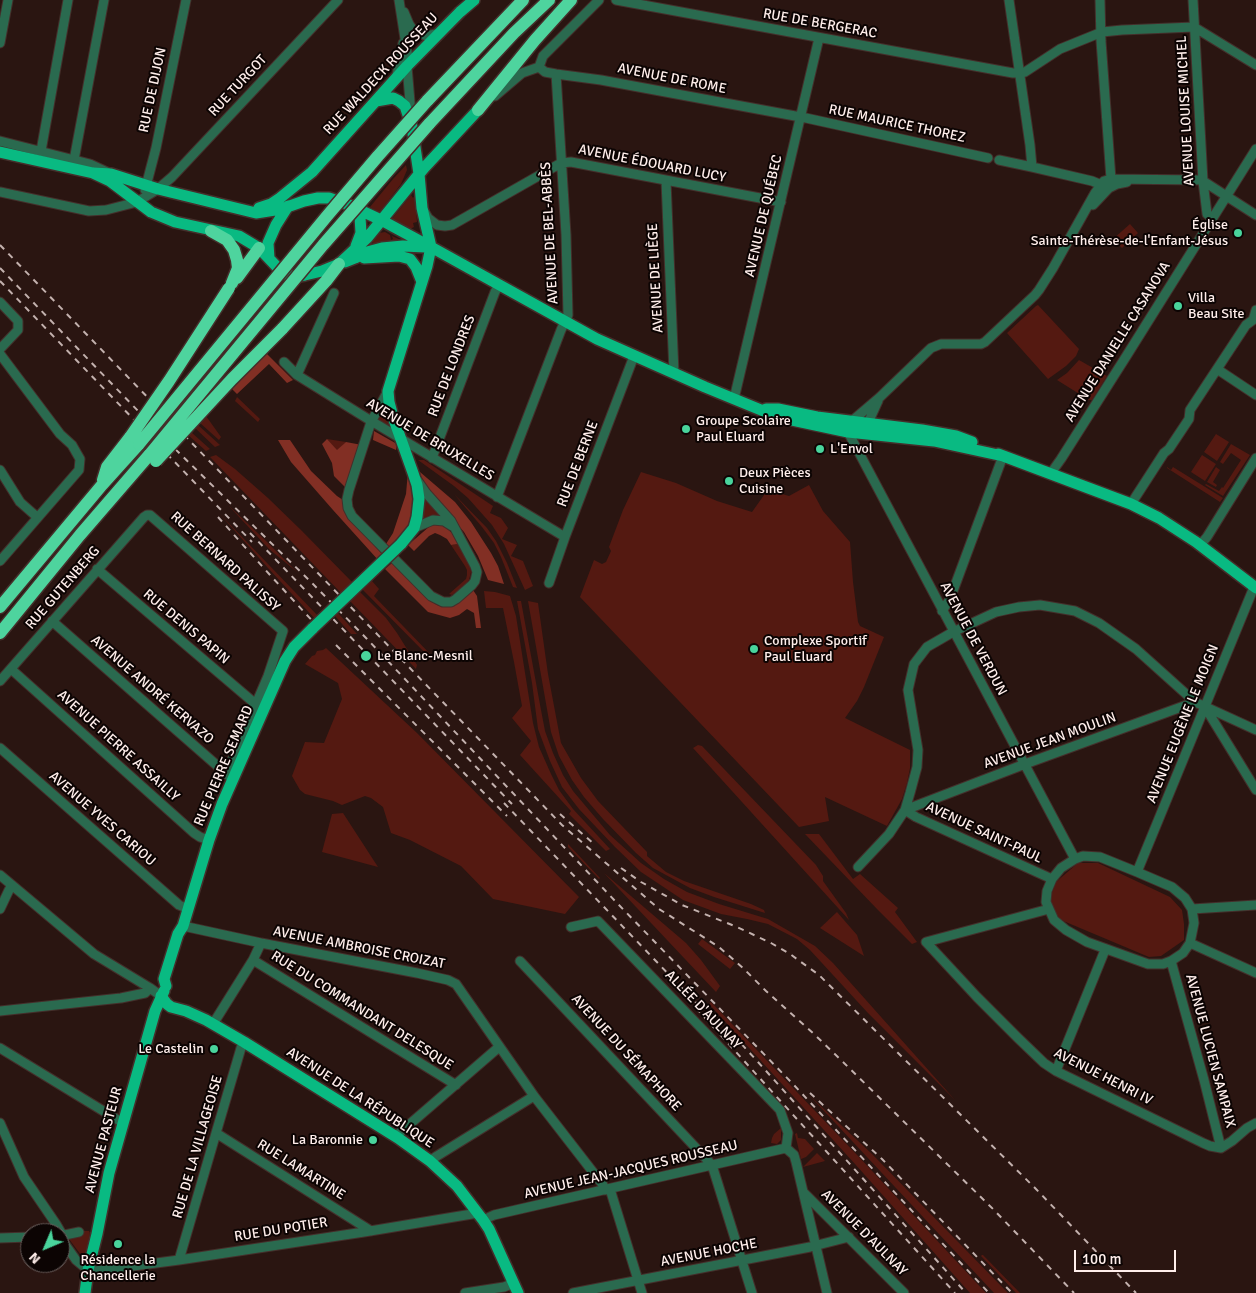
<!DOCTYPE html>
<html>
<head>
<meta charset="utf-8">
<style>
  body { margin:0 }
  #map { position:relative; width:1256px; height:1293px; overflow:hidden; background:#2a1511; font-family:Signika,sans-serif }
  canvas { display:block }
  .north { position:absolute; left:20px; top:1223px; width:50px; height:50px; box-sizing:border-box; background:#0c0403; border:1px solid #6d6260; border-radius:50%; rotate:225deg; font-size:14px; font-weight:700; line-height:20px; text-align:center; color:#ffeeeb }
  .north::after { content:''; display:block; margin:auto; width:18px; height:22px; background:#49d49c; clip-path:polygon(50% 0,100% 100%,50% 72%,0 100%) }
  .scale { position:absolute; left:1074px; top:1250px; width:102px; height:22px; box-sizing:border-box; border:2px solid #ffeeeb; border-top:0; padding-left:6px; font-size:15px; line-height:18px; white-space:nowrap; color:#ffeeeb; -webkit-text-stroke:4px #0c0403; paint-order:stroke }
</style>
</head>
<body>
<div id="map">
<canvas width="1256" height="1293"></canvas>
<div class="north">N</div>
<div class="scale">100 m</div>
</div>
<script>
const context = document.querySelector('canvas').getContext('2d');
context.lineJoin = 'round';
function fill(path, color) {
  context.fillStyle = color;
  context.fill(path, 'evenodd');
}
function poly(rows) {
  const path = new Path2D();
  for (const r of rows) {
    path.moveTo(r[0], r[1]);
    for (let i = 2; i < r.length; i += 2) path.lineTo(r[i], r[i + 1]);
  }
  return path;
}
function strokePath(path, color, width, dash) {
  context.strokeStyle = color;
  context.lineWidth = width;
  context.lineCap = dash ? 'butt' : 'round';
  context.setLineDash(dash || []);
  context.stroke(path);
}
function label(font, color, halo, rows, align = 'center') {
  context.font = font + ' Signika,sans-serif';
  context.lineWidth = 4;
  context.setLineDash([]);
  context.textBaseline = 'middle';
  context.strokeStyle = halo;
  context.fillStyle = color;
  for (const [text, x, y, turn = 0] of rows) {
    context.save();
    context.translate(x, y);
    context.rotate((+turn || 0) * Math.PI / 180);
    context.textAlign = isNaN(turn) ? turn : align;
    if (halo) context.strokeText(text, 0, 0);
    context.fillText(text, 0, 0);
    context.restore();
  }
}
fill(poly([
  [406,165,407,170,401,184,379,213,370,207,393,179],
  [411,195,413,198,415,195,417,222,413,223,414,227,410,229,391,220],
  [1130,224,1138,233,1122,248,1113,239],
  [385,232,390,235,391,240,393,239,392,236,403,241,375,245,372,242,379,233],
  [1038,305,1079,349,1076,356,1066,366,1048,379,1007,333,1036,306],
  [1079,360,1107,376,1092,400,1089,400,1057,380,1067,373],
  [237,397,260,419,258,422,235,401],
  [386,405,395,432,377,422],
  [206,416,221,437,219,440,200,423],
  [198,425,220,445,215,447,195,428],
  [191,432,210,449,206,451,188,435],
  [1216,434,1229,442,1217,461,1204,452],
  [327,439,346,442,337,451],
  [1231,444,1250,455,1223,496,1205,485,1206,484,1219,491,1222,487,1223,488,1241,460,1231,453,1223,464,1220,462],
  [216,455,235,469,268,498,302,531,353,583,342,594,210,457],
  [1202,455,1216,464,1205,481,1191,472],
  [418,460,424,460,493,506,490,513,501,518,508,528,502,539,517,545,511,556,523,561,533,586,525,590,504,544,492,525,468,498,454,486],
  [1167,467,1171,470,1173,467,1223,498,1220,502,1167,468],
  [1216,467,1220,470,1213,482,1217,485,1216,487,1207,482],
  [641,472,676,483,717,501,752,512,769,488,782,494,789,496,809,485,823,511,850,542,853,582,858,622,860,626,884,637,864,687,857,701,845,718,910,750,910,768,907,783,902,799,887,826,825,797,829,821,799,827,580,597,594,560,602,564,606,562,611,551,609,547,623,510],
  [454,494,487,528,496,541,507,563,517,588,513,587,501,557,494,543,482,527],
  [427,498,448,521,435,516,431,516,424,520,423,517,424,499],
  [228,505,263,538,297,572,269,549],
  [219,513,319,617,316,620,268,568],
  [458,544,470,566,471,572,469,580,464,586,452,595,449,594,466,579,467,575,467,570,465,566,451,545],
  [372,581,379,589,374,596,434,658,432,660,362,589],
  [359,591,386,618,397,633,417,665,416,669,350,601],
  [484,591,495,592,510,596,516,616,533,723,539,747,551,774,559,790,573,809,610,849,606,851,569,814,571,811,520,755,531,741,512,718,522,706,514,662,503,608,486,608],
  [517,601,521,601,541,710,545,731,553,753,563,775,573,791,610,835,641,863,664,879,687,892,719,904,768,919,815,946,833,963,955,1100,867,1012,810,950,797,939,768,924,747,919,721,914,683,900,641,872,615,847,579,809,562,787,550,761,538,729,532,683],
  [528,601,538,603,548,674,561,743,581,778,598,801,647,852,647,856,666,872,684,881,751,904,764,910,765,913,714,897,690,888,653,868,636,853,603,819,584,797,572,780,559,756,551,732],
  [338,613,357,634,351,634,335,616],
  [326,648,417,733,579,897,565,914,493,899,461,866,410,840,391,833,383,807,371,798,365,796,342,805,333,801,305,794,300,790,292,776,305,742,324,743,342,699,338,683,305,664,312,656,315,655,317,651,323,650],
  [698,745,702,746,816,865,823,876,823,881,846,913,849,920,693,748],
  [343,813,378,867,322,852,332,814],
  [805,834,819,834,853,879,860,874,898,908,895,912,917,942,912,944,877,909],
  [568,844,600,878,599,879,568,847],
  [1078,863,1098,863,1170,897,1182,910,1184,924,1184,940,1161,956,1149,957,1061,920,1052,910,1050,898,1056,882],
  [604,873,686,943,701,960,720,986,716,992],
  [837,912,857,935,864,956,820,928],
  [702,939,735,963,730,969,698,944],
  [711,1002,859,1157,986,1293,970,1293,855,1164,709,1004],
  [810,1096,872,1154,1008,1293,994,1293],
  [781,1128,781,1140,777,1144,771,1143,772,1138,774,1134],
  [797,1133,798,1138,805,1139,814,1149,806,1157,801,1159,795,1134],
  [817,1153,825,1161,803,1167],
  [82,1231,89,1231,90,1233,86,1253,84,1255,81,1255,69,1239,69,1236],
  [982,1255,983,1255,1020,1293,1016,1293,981,1256]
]), '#541911');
fill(poly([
  [266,353,293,380,287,383,269,364,237,394,232,389],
  [374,431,397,444,396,450,373,440],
  [327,439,337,450,346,442,362,445,345,487,334,476,332,463,322,444],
  [278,440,290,440,311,471,337,496,343,500,345,512,348,517,383,555,379,561,333,510,291,462],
  [408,471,413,487,414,515,407,528,391,548,386,544,393,533,406,494],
  [420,472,455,502,471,522,491,553,498,566,504,584,488,580,478,556,464,532,429,492,421,480],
  [437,524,444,526,452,533,458,544,451,545,447,539,440,535,435,533,429,536,414,551,408,545,430,526],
  [392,563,430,601,439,606,445,607,457,603,473,590,477,596,481,628,476,628,474,613,467,609,459,615,450,618,428,612,385,569]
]), '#822f24');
const minor = poly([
  [399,0,408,58,407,66,411,114],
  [616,0,1013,73,1020,73,1025,72,1060,49,1102,32,1122,30,1194,27,1256,65],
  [1009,0,1030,145,1032,167],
  [1100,0,1101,41,1111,179],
  [1193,0,1203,181,1207,214,1212,218],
  [404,12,409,24,413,30,426,36,436,34],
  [0,43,8,0],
  [539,67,545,72,556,74,601,80,806,118,988,158],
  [397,75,403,43],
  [495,96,522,73,539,67,543,56,599,0],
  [0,141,90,164,107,172],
  [41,151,68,0],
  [74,160,104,0],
  [999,160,1032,167,1092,181,1109,188],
  [666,181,674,373],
  [145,190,156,148,186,0],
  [0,192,89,211,106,210,137,202,158,189,172,177,338,0],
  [1093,205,1109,188,1117,184,1127,182],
  [424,211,428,218,437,225,445,226,452,225,561,163,571,162,781,202],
  [0,302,18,321,18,330,0,349],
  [0,354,60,434,72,445,80,459,79,470,0,561],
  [284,362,297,375,368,419,565,537],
  [1217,369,1256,395],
  [297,375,334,293],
  [388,391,371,422,349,490,347,499,348,508,352,516,431,596,443,602,451,602,456,599,472,585,475,581,477,572,475,566,451,521,426,493,417,480],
  [734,399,819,38],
  [863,424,868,423,878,401],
  [432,458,495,292,499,285],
  [0,470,20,502,37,517],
  [1051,473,1061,459,1127,355,1256,149],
  [497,497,561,330,568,315,566,235,556,74],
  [1131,504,1164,453,1169,449,1189,419,1190,410,1246,325,1253,320,1256,310],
  [414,528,433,520,444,521,452,526],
  [1200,545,1207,537,1256,458],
  [97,569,252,701,256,707],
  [549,583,565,537,634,356],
  [942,611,950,599,1003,456],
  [52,621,229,776],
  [11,669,194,833,200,837,209,840],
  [0,681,144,517,147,515,150,515,283,631,268,676,226,774],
  [1205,707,1256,790],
  [0,748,179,905,188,909],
  [905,810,1025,764,1195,702],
  [905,810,916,817,1052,879],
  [1083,856,1100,857,1137,872,1172,887,1185,898,1192,909,1194,923,1190,943,1183,953,1171,961,1163,964,1148,964,1087,942,1066,930,1054,920,1046,902,1047,891,1052,879,1061,868,1075,859,1083,856],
  [1075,859,848,432,852,421,879,398,931,348,941,344,981,344,985,342,1035,295,1039,290,1053,268,1095,193,1104,181,1111,179,1199,180,1203,181,1256,215],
  [858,867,889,834,905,810,910,793,917,767,918,750,908,690,914,664,927,647,953,632,996,612,1019,607,1040,605,1075,611,1099,623,1136,649,1195,702,1256,730],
  [1137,872,1254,587],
  [0,875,94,954,150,988,161,996],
  [0,909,9,890,12,885],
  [1049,909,926,942,977,997,1018,1038,1044,1063,1056,1071,1203,1143,1210,1146,1221,1148],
  [1192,909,1256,905],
  [183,926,261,943,417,973,448,980,456,984,534,1096,603,1185,605,1190],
  [571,927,598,921,780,1110,788,1133,786,1148],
  [1190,943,1256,973],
  [253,960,456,1085],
  [520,961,712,1165,752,1293],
  [1171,961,1204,1080,1221,1148],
  [0,1011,121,998,145,993,150,988],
  [213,1024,253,960,261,943],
  [0,1048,123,1123],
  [1056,1071,1105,950],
  [0,1123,24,1177,56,1224,63,1236,64,1243,76,1260,88,1270,95,1271,179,1260,364,1232,478,1213],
  [216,1133,371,1231],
  [396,1136,499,1047],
  [786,1148,794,1155,796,1162,827,1293],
  [1221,1148,1232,1141,1247,1128,1256,1123],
  [430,1161,437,1156,534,1096],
  [610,1189,642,1293],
  [804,1193,904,1293],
  [483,1220,494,1215,786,1148],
  [60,1236,79,1232],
  [0,1238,30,1237],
  [179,1260,216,1133,241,1048,244,1042],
  [465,1293,504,1287,514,1283],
  [573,1293,810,1247,849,1237]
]);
const major = poly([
  [376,101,393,98,399,101,405,106,412,127,419,174,422,208,431,247,427,266,422,282,388,391,389,402,393,417,413,473,417,485,419,499,417,517,414,528,401,544],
  [0,152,93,173,111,174,158,189,256,213,275,210,287,207,304,201,318,198,329,198,347,204,360,217,361,233,356,246],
  [93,173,110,181,151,212,175,222,239,236,259,248,278,268,286,274,294,277,305,275,322,271,339,264,367,238,424,168,478,110],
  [347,204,381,220,431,247,597,339,705,387,778,417,848,432,934,441,1003,456],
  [259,208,271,204,280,198,312,172,407,66,460,12,474,0],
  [269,258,268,243,276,225,288,206],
  [364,258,399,256,410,259,416,267,422,282],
  [345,262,355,258,367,252,382,248,403,246,426,247],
  [766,409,778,409,817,417,922,430,956,436,972,442],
  [998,454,1131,504,1159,518,1196,542,1256,588],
  [166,986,164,979,178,934,183,926,209,840,222,804,285,661,294,647,313,628],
  [161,996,167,1004,171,1007,186,1011,206,1020,244,1042,398,1138,430,1161,457,1186,483,1220,489,1229,518,1293],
  [85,1293,88,1270,97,1234,109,1173,155,1011,164,991]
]);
const highway = poly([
  [427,101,523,0],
  [478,110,535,40,571,0],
  [429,124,514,33,549,0],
  [211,231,227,240,234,250,237,260,238,268,232,283],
  [237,278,259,248],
  [282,329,326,281,339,264],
  [103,480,107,467,131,436],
  [0,607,102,485,139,444],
  [0,633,80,535,150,454]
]);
strokePath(minor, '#442f2b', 11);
strokePath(major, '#442f2b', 14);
strokePath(highway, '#442f2b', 15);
strokePath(minor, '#2a6a4f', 9);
strokePath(major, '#09ba82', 11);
strokePath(highway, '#4ed49e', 12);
strokePath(poly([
  [0,245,562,825,659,909,719,947,743,968,766,991,814,1034,843,1062,993,1209,1074,1293],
  [0,268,169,443,313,584,367,639,617,903,792,1083,989,1293],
  [0,281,252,542],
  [218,517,270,575,318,627],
  [250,533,512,804],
  [336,645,507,816],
  [504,803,703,1010],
  [560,814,595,845],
  [621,868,641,882,682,905,737,927,771,943,790,954,819,975,1035,1188,1136,1293],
  [701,1000,758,1062,966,1293],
  [696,1008,955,1293],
  [810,1093,882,1159,1012,1293]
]), '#c3b1ae', 2, [6, 6]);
const majorBridge = poly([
  [313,628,401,544]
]);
const highwayBridge = poly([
  [131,436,169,381,229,288],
  [139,444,327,216,378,156,427,101],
  [150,454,323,245,429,124],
  [156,461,232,379,282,329]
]);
strokePath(majorBridge, '#442f2b', 14, []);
strokePath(highwayBridge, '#442f2b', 15, []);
strokePath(majorBridge, '#09ba82', 11);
strokePath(highwayBridge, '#4ed49e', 12);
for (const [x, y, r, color] of [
  [1238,233,5,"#49d49c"],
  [1178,306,5,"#49d49c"],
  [686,429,5,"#49d49c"],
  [820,449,5,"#49d49c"],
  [729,481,5,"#49d49c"],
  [754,649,5,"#49d49c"],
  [366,656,6,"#49d49c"],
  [214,1049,5,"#49d49c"],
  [373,1140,5,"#49d49c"],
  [118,1244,5,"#49d49c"]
]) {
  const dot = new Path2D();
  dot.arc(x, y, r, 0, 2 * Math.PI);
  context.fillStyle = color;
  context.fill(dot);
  strokePath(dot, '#0c0403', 2);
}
label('14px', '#ffeeeb', '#0c0403', [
  ["RUE DE BERGERAC",820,24,10],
  ["RUE WALDECK ROUSSEAU",381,74,-47],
  ["AVENUE DE ROME",672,79,11],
  ["RUE TURGOT",238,86,-47],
  ["RUE DE DIJON",153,90,-78],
  ["AVENUE LOUISE MICHEL",1186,111,-93],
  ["RUE MAURICE THOREZ",897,124,12],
  ["AVENUE ÉDOUARD LUCY",652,164,11],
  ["AVENUE DE QUÉBEC",764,216,-77],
  ["AVENUE DE BEL-ABBÈS",550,233,-93],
  ["AVENUE DE LIÈGE",656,278,-93],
  ["AVENUE DANIELLE CASANOVA",1118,342,-58],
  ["RUE DE LONDRES",452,366,-69],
  ["AVENUE DE BRUXELLES",430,440,31],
  ["RUE DE BERNE",578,464,-69],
  ["RUE BERNARD PALISSY",225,562,42],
  ["RUE GUTENBERG",63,588,-49],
  ["RUE DENIS PAPIN",186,627,40],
  ["AVENUE DE VERDUN",973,639,62],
  ["AVENUE ANDRÉ KERVAZO",152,690,41],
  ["AVENUE EUGÈNE LE MOIGN",1183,724,-68],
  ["AVENUE JEAN MOULIN",1050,741,-20],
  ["AVENUE PIERRE ASSAILLY",118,746,42],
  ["RUE PIERRE SEMARD",224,766,-67],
  ["AVENUE YVES CARIOU",102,819,41],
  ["AVENUE SAINT-PAUL",984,833,25],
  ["AVENUE AMBROISE CROIZAT",359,948,11],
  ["ALLÉE D'AULNAY",703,1010,46],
  ["RUE DU COMMANDANT DELESQUE",362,1011,32],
  ["AVENUE LUCIEN SAMPAIX",1210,1051,75],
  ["AVENUE DU SÉMAPHORE",626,1053,47],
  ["AVENUE HENRI IV",1103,1077,27],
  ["AVENUE DE LA RÉPUBLIQUE",360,1098,33],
  ["AVENUE PASTEUR",104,1140,-75],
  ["RUE DE LA VILLAGEOISE",198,1147,-74],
  ["RUE LAMARTINE",301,1170,32],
  ["AVENUE JEAN-JACQUES ROUSSEAU",631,1170,-13],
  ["RUE DU POTIER",281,1230,-9],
  ["AVENUE D'AULNAY",864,1233,45],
  ["AVENUE HOCHE",709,1253,-11]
]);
label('14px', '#ffeeeb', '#0c0403', [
  ["Église",1228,225,"right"],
  ["Sainte-Thérèse-de-l'Enfant-Jésus",1228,241,"right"],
  ["Villa",1188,298],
  ["Beau Site",1188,314],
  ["Groupe Scolaire",696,421],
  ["Paul Eluard",696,437],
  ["L'Envol",830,449],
  ["Deux Pièces",739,473],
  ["Cuisine",739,489],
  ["Complexe Sportif",764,641],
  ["Paul Eluard",764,657],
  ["Le Blanc-Mesnil",377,656],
  ["Le Castelin",204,1049,"right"],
  ["La Baronnie",363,1140,"right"],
  ["Résidence la",118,1260,"center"],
  ["Chancellerie",118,1276,"center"]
], 'left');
</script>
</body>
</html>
